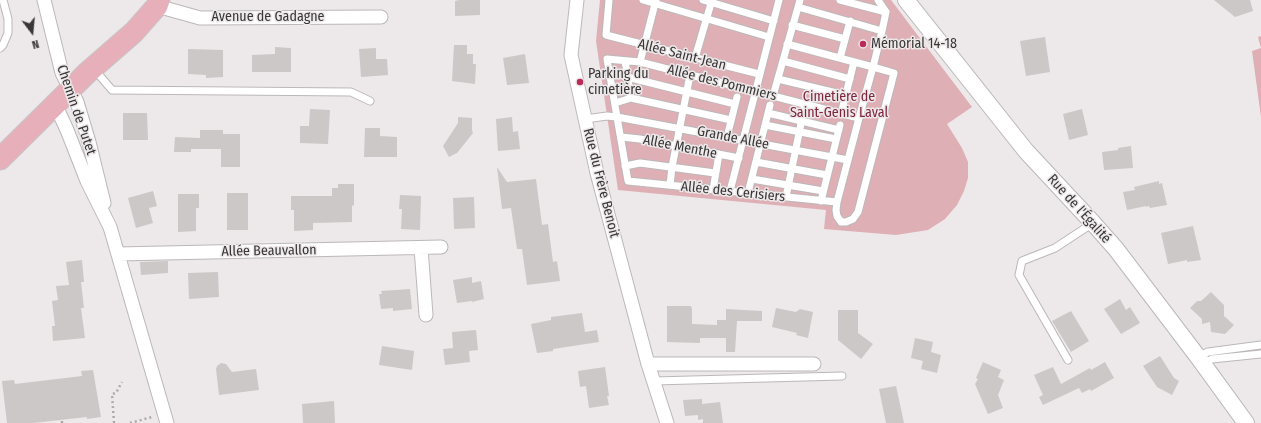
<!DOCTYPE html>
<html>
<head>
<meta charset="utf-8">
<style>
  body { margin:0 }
  #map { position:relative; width:1261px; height:423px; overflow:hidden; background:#ede8e9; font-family:"Fira Sans Condensed",sans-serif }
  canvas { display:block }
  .north { position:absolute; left:12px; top:12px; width:40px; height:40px; -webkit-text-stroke:3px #ede8e9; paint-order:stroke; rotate:164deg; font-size:11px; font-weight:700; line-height:16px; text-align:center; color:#383636 }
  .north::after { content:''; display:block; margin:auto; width:14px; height:18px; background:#383636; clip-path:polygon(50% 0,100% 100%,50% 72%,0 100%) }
</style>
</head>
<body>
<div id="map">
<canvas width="1261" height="423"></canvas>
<div class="north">N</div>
</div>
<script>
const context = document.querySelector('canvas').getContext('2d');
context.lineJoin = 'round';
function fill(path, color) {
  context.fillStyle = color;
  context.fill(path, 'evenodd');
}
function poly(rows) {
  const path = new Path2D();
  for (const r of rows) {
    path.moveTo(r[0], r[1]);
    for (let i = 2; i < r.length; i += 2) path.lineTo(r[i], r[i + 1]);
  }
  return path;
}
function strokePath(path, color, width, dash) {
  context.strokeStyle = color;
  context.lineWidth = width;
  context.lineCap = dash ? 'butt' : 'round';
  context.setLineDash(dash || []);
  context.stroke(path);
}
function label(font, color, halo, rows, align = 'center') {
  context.font = font + ' "Fira Sans Condensed",sans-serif';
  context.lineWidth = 3;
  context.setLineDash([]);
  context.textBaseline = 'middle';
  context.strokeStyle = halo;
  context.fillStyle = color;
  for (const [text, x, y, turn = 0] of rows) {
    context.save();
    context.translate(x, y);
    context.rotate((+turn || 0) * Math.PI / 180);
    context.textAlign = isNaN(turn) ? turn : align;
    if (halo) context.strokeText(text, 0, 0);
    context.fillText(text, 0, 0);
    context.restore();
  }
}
fill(poly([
  [600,0,891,0,972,107,947,124,962,148,968,162,968,178,964,191,957,205,945,219,928,230,896,235,824,229,826,210,618,190,596,41],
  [1261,36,1261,117,1252,51,1261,48,1258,37]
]), '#dfafb6');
fill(poly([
  [459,0,480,0,480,15,455,16,455,1],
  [1214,0,1250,0,1253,11,1235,17],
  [1045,37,1050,72,1026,76,1020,41],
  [454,45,467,45,467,54,473,54,473,64,476,64,475,84,452,81],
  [275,47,291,48,291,72,252,72,252,55,275,54],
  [376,48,376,59,387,59,388,75,361,77,359,49],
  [188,49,223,50,223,77,206,78,206,75,188,74],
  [525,54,529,83,507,85,503,58],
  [310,109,330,110,328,144,300,143,300,126,309,126],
  [1082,109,1088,135,1069,140,1063,114],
  [123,113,147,113,148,140,123,140],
  [458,117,472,118,472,130,473,133,457,153,449,157,443,146,458,123],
  [512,117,513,132,518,131,520,149,498,151,496,119],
  [365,128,380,128,380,136,397,137,397,157,364,157],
  [200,130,223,130,223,134,240,134,240,167,221,167,221,149,191,149,191,152,174,152,175,137,200,138],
  [1131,146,1133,168,1104,170,1102,152,1118,150,1118,148],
  [497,167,507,182,536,179,542,225,548,224,553,262,557,261,560,281,527,285,522,249,517,249,511,208,502,209],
  [1159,181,1159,184,1162,183,1167,205,1150,208,1149,206,1146,207,1146,206,1127,210,1123,192,1135,190,1134,187],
  [338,184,354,184,354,205,352,206,352,222,313,223,313,230,294,231,294,210,291,210,291,196,332,196,332,188,338,188],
  [153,191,157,206,149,208,153,223,136,228,128,198],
  [227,193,248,193,248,230,227,230],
  [178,194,199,194,199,208,196,208,196,231,178,232],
  [400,195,421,196,420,230,401,229,402,209,399,209],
  [474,197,475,228,454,229,453,198],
  [1193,226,1201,260,1187,262,1187,260,1168,264,1161,233],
  [82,260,84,282,81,282,84,308,81,308,85,338,53,341,52,326,55,326,52,301,58,300,56,286,69,285,66,262],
  [168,261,168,273,141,275,140,262],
  [218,272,219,297,189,299,188,273],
  [472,277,472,283,481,281,484,299,472,302,472,301,457,303,453,280],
  [410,289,412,309,393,311,393,308,381,309,379,294,382,294,381,291],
  [1211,292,1224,305,1224,316,1234,325,1225,334,1211,332,1210,322,1202,324,1202,319,1190,308,1197,301,1201,301],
  [1120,299,1126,310,1130,307,1140,323,1121,334,1104,309],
  [667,306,691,306,692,309,692,324,717,325,717,320,726,320,726,309,762,311,762,321,737,321,735,352,726,352,726,338,700,338,700,343,667,342],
  [776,308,796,312,800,309,813,312,808,338,796,335,797,333,772,327],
  [838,310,858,310,858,333,873,344,861,359,838,340],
  [1071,311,1089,341,1071,352,1052,321],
  [582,313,585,332,597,330,599,342,553,349,553,351,537,353,531,324,551,320,551,317],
  [476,330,478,350,469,351,470,362,445,365,443,349,453,348,452,332],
  [915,338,933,342,931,352,941,355,937,373,921,369,923,361,911,358],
  [382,346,414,351,412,370,379,365],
  [1160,356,1174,378,1179,381,1172,395,1157,387,1143,366],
  [983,362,1001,370,998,377,1004,380,998,395,1003,408,988,414,975,384,978,379,976,378],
  [1105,362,1114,378,1091,391,1090,389,1082,393,1079,388,1043,405,1039,397,1043,395,1034,375,1053,367,1061,384,1090,368,1091,370],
  [221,363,226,364,232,372,256,369,259,390,219,395,216,369,217,366],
  [605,367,609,396,607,396,609,405,589,408,586,386,580,387,578,371],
  [93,370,101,417,87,419,87,417,33,423,7,423,2,381,14,380,15,384,82,376,81,371],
  [896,386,904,423,886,423,879,389],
  [702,399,702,404,720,402,723,423,703,423,703,419,698,420,698,415,685,416,683,400],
  [334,401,335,423,303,423,302,404]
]), '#ccc8c8');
const service = poly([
  [609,0,606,35,759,74],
  [643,0,769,37],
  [703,0,774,21],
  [840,0,886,12],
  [878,0,886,12],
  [798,7,882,31],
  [792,25,845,39],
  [787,44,873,67,894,73,858,212,853,219,846,222,841,222,837,216,836,210,837,202,859,118,873,67,882,31,886,12],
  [0,48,3,45,8,33,8,19,3,0],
  [695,58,712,0],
  [840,58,850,21],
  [783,61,850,79],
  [640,62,656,0],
  [94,69,112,90,351,92,370,101],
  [627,77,735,104],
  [778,79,845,95],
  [773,96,800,0],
  [631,98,731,120],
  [615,103,631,98,625,61],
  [768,113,839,130],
  [841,114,854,62],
  [585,119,607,116,617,117,848,160],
  [765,125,836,139],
  [621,137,640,139,739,158],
  [727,137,737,97],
  [756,162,827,175],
  [625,166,640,163,715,173],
  [752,179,823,191],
  [670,185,672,167,690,75],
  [713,190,719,154],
  [730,191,779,0],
  [748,193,770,105],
  [786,197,805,104],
  [821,201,840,125],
  [837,202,628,181,607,59,640,62,859,118],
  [1198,357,1208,352,1261,345],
  [1068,360,1019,275,1022,261,1055,248,1093,223],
  [1203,364,1212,359,1261,354],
  [654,381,842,376]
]);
const minor = poly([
  [44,0,62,73,77,102,89,142,104,203],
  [577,0,571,55,597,173,648,364,667,423],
  [157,6,200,18,381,17],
  [55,104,67,130,87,181,110,227,167,423],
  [421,248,426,315],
  [118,254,441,247],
  [648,364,814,364]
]);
const tertiary = poly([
  [906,0,1026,151,1093,223,1116,249,1198,357,1246,423]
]);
const primary = poly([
  [0,159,87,73,134,32,157,6,159,0]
]);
strokePath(service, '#bcb8b8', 9);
strokePath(minor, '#bcb8b8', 15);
strokePath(tertiary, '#bcb8b8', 18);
strokePath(primary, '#c7c7c7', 23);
strokePath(poly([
  [62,421,62,423],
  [114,423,112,394,116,393,122,382],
  [130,423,152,417]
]), '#aeaaaa', 2.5, [2, 3]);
strokePath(service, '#fff', 7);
strokePath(minor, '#fff', 13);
strokePath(tertiary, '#fff', 16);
strokePath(primary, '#e7afba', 21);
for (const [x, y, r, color] of [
  [863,44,4,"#ba2b57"],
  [580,82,4,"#ba2b57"]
]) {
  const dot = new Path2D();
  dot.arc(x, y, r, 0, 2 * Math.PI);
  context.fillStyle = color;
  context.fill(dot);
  strokePath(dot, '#ede8e9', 1.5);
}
label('14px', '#383636', '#ede8e9', [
  ["Avenue de Gadagne",268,17],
  ["Allée Saint-Jean",682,55,14],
  ["Allée des Pommiers",722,83,14],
  ["Chemin de Putet",76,110,71],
  ["Grande Allée",733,138,11],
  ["Allée Menthe",680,147,11],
  ["Rue du Frère Benoit",601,183,76],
  ["Allée des Cerisiers",733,192,6],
  ["Rue de l'Égalité",1079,209,48],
  ["Allée Beauvallon",269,251,-1]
]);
label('14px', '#383636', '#ede8e9', [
  ["Mémorial 14-18",871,44],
  ["Parking du",588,74],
  ["cimetière",588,90]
], 'left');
label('14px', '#7f263e', '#ede8e9', [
  ["Cimetière de",839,97],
  ["Saint-Genis Laval",839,113]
]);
</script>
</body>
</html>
